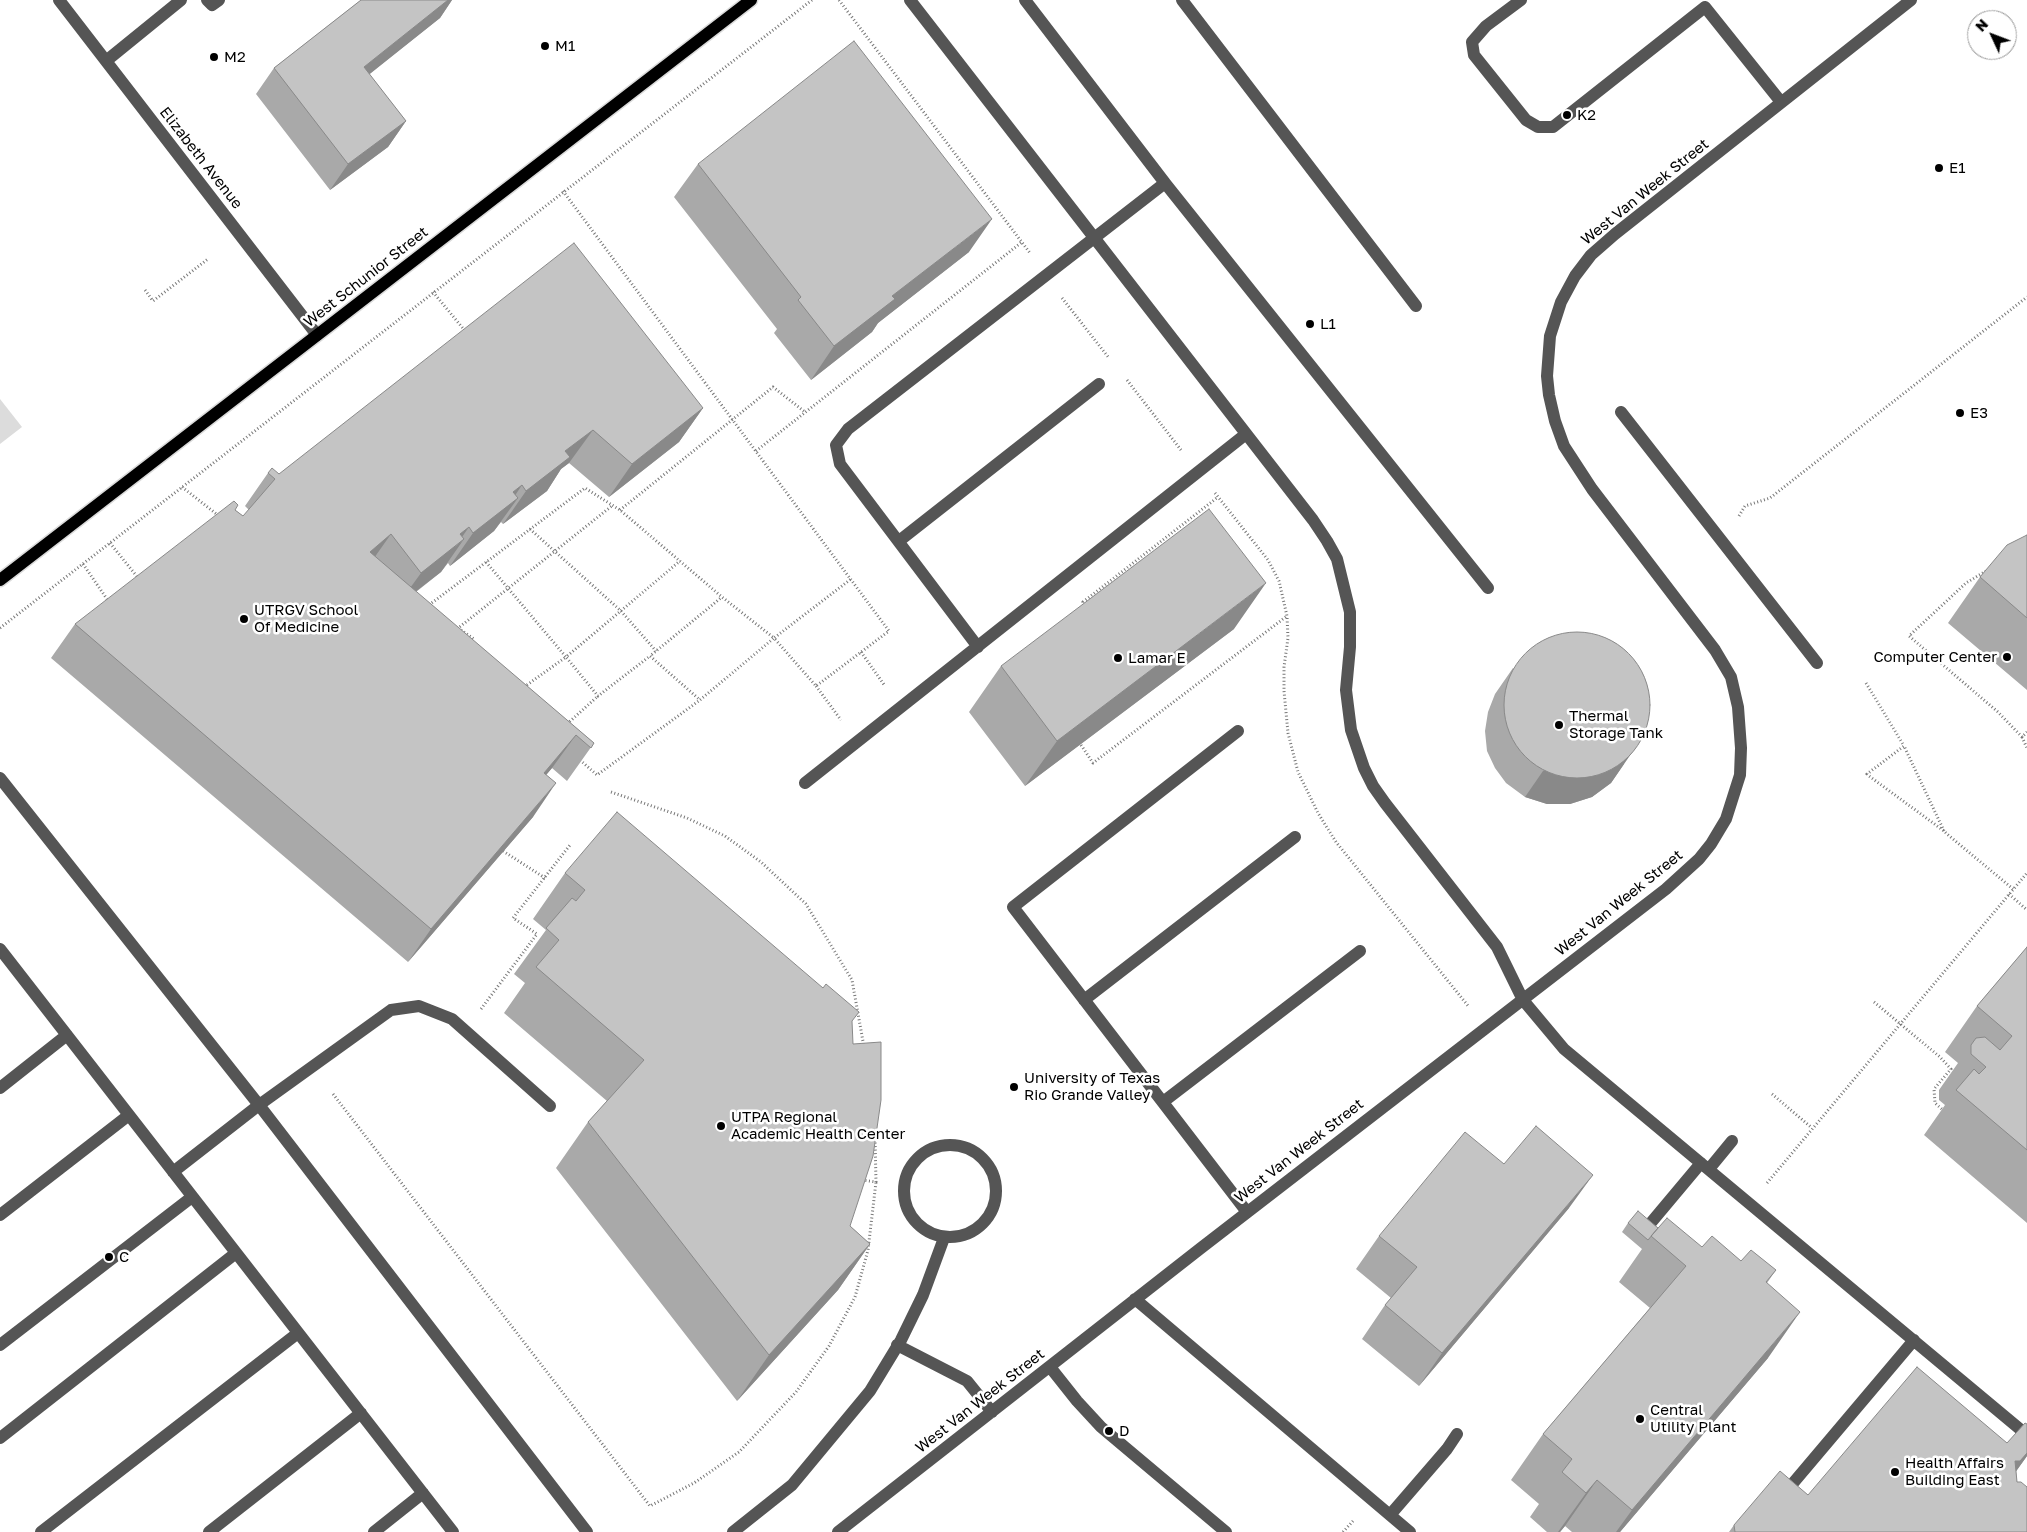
<!DOCTYPE html>
<html>
<head>
<meta charset="utf-8">
<style>
  body { margin:0 }
  #map { position:relative; width:2027px; height:1532px; overflow:hidden; background:#fff; font-family:"Golos Text",sans-serif }
  canvas { display:block }
  .north { position:absolute; left:1967px; top:10px; width:50px; height:50px; box-sizing:border-box; background:#fff; border:1px solid #999; border-radius:50%; rotate:313deg; font-size:14px; font-weight:700; line-height:20px; text-align:center; color:#000 }
  .north::after { content:''; display:block; margin:auto; width:18px; height:22px; background:#000; clip-path:polygon(50% 0,100% 100%,50% 72%,0 100%) }
</style>
</head>
<body>
<div id="map">
<canvas width="2027" height="1532"></canvas>
<div class="north">N</div>
</div>
<script>
const context = document.querySelector('canvas').getContext('2d');
context.lineJoin = 'round';
function fill(path, color) {
  context.fillStyle = color;
  context.fill(path, 'evenodd');
}
function poly(rows) {
  const path = new Path2D();
  for (const r of rows) {
    if (r.length === 3) {
      path.moveTo(r[0] + r[2], r[1]);
      path.arc(r[0], r[1], r[2], 0, 2 * Math.PI);
      continue;
    }
    path.moveTo(r[0], r[1]);
    for (let i = 2; i < r.length; i += 2) path.lineTo(r[i], r[i + 1]);
  }
  return path;
}
function strokePath(path, color, width, dash) {
  context.strokeStyle = color;
  context.lineWidth = width;
  context.lineCap = dash ? 'butt' : 'round';
  context.setLineDash(dash || []);
  context.stroke(path);
}
function label(font, color, halo, rows, align = 'center') {
  context.font = font + ' "Golos Text",sans-serif';
  context.lineWidth = 5;
  context.setLineDash([]);
  context.textBaseline = 'middle';
  context.strokeStyle = halo;
  context.fillStyle = color;
  for (const [text, x, y, turn = 0] of rows) {
    context.save();
    context.translate(x, y);
    context.rotate((+turn || 0) * Math.PI / 180);
    context.textAlign = isNaN(turn) ? turn : align;
    if (halo) context.strokeText(text, 0, 0);
    context.fillText(text, 0, 0);
    context.restore();
  }
}
fill(poly([
  [0,399,22,427,0,444]
]), '#dcdcdc');
const major = poly([
  [0,580,751,0]
]);
strokePath(major, '#dbdbdb', 15);
strokePath(poly([
  [839,0,1030,253],
  [563,191,889,631,816,686,774,638,851,579],
  [145,290,153,301,208,259],
  [433,292,466,332],
  [1062,298,1109,358],
  [1127,380,1181,450],
  [756,451,1022,242],
  [182,487,219,516],
  [1215,493,1268,560,1279,581,1287,616,1288,638,1284,667,1284,691,1288,733,1298,772,1318,813,1336,842,1469,1007],
  [620,510,773,387,805,412],
  [1739,516,1745,506,1770,498,2027,297],
  [530,529,621,611,656,651],
  [110,543,139,579],
  [486,562,566,657,680,561],
  [83,564,109,602],
  [1986,571,1966,583,1909,636,1998,712,2022,737,2027,732],
  [429,605,585,488,620,510,722,597,774,638,700,700,650,656,722,597],
  [1085,605,1083,602,1218,497],
  [0,628,812,0],
  [457,629,613,505],
  [461,630,474,639,471,643],
  [861,652,885,686],
  [1866,683,1904,746],
  [816,686,841,720],
  [524,687,566,657,598,696,650,656],
  [567,724,598,696],
  [2022,737,2027,748],
  [1081,745,1093,763,1287,616],
  [580,760,597,775,700,700],
  [611,792,687,818,725,836,761,862,806,904,852,980,864,1047],
  [1944,831,1904,746,1867,774,1869,776,1944,831,1947,834,2013,889],
  [503,851,545,878],
  [2009,894,2027,910],
  [1874,1002,1940,1057,1951,1069,1934,1089,1935,1103,1944,1111],
  [481,1009,537,934,513,918,570,845],
  [333,1094,650,1506,694,1483,739,1452,796,1392,829,1346,855,1297,868,1250,876,1182],
  [1772,1094,1812,1128],
  [862,1180,876,1182,875,1137],
  [1767,1183,2027,873],
  [1343,1532,1353,1521]
]), '#777', 3, [1, 2.5]);
strokePath(poly([
  [59,0,317,335],
  [207,0,212,5,219,0],
  [910,0,1313,520,1327,541,1337,559,1350,612,1350,647,1346,690,1351,730,1364,768,1373,786,1385,803,1497,947,1523,1000,1564,1049,2027,1435],
  [1182,0,1416,306],
  [1521,0,1486,26,1472,42,1474,55,1526,120,1538,127,1553,127,1705,7,1781,102],
  [106,61,181,0],
  [1165,183,1488,588],
  [1621,412,1817,663],
  [899,541,1099,384],
  [978,647,840,464,836,445,848,429,1165,183,1025,0],
  [1238,731,1013,907,1247,1212],
  [0,778,259,1105,587,1532],
  [805,783,1246,434],
  [0,949,453,1532],
  [1084,1000,1295,837],
  [0,1088,67,1035],
  [1163,1102,1360,951],
  [950,1191,46],
  [1709,1169,1732,1141],
  [173,1172,259,1105,391,1010,419,1006,452,1019,550,1106],
  [0,1215,129,1115],
  [1644,1231,1701,1163],
  [1135,1299,1410,1532],
  [0,1345,192,1197],
  [897,1345,967,1381,992,1412],
  [1050,1367,1077,1401,1101,1427,1226,1532],
  [0,1438,236,1253],
  [1783,1495,1914,1340],
  [1390,1515,1447,1449,1457,1434],
  [41,1532,298,1333],
  [209,1532,361,1413],
  [374,1532,423,1493],
  [733,1532,792,1485,870,1391,901,1340,923,1295,944,1238],
  [838,1532,1201,1248,1666,889,1699,859,1711,844,1726,819,1740,775,1741,748,1738,707,1731,677,1715,650,1592,489,1564,446,1555,421,1549,395,1547,376,1550,336,1561,302,1575,276,1591,255,1615,234,1911,0]
]), '#555', 12);
strokePath(major, '#000', 12);
fill(poly([
  [361,0,452,0,440,18,369,74,406,121,388,147,330,190,256,94,274,68],
  [698,164,969,252,878,323,872,332,811,380,774,333,777,329,674,197],
  [703,408,679,442,609,497,569,463,561,469,547,491,503,524,501,522,494,531,450,566,448,563,441,572,416,592,594,743,567,781,552,768,546,775,533,817,408,962,51,658,75,624,235,510,243,516,249,510,245,506,268,473,279,474],
  [2027,535,2027,690,1948,623,1980,577],
  [1234,629,1025,786,969,712,1001,666],
  [1513,668,1624,764,1611,783,1592,797,1570,804,1547,804,1525,797,1506,783,1495,768,1487,751,1485,731,1488,712,1495,694],
  [565,873,852,1023,850,1226,870,1244,838,1290,737,1401,556,1168,588,1122,607,1101,504,1013,525,983,514,974,546,930,533,919],
  [2027,947,2027,1223,1924,1135,1945,1105,1939,1100,1939,1090,1958,1063,1945,1052,1977,1006],
  [1504,1164,1569,1208,1419,1386,1362,1339,1385,1305,1391,1298,1356,1269,1379,1236],
  [1628,1223,1658,1228,1702,1247,1741,1261,1776,1270,1767,1283,1768,1358,1620,1532,1572,1532,1565,1526,1560,1532,1547,1532,1530,1517,1539,1504,1511,1480,1543,1434,1650,1308,1619,1282,1642,1249,1622,1232],
  [2027,1424,2027,1456,2016,1471,2017,1482,2027,1532,1729,1532,1734,1525,1808,1495,2007,1443]
]), '#a9a9a9');
fill(poly([
  [448,0,452,0,440,18,346,93,364,67],
  [406,121,388,147,330,190,348,164],
  [992,219,969,252,878,323,872,332,811,380,834,346,892,296],
  [703,408,679,442,609,497,632,464],
  [593,430,569,463,561,469,547,491,503,524,526,491,565,451],
  [522,485,508,506,518,498,494,531,450,566,473,533,513,492],
  [469,527,455,547,464,539,441,572,397,606,421,573,460,534],
  [391,534,367,568,370,552],
  [1266,583,1234,629,1025,786,1057,741],
  [576,735,552,768,520,806,544,773],
  [1642,738,1611,783,1592,797,1570,804,1547,804,1525,797,1543,771],
  [556,783,533,817,408,962,431,929],
  [1593,1175,1569,1208,1419,1386,1442,1353],
  [870,1244,838,1290,737,1401,769,1355],
  [1800,1312,1768,1358,1620,1532,1616,1532,1632,1510],
  [2027,1453,2027,1456,2005,1487,2015,1461],
  [1597,1480,1565,1526,1560,1532,1558,1532,1586,1493]
]), '#898989');
const building = poly([
  [361,0,448,0,364,67,406,121,348,164,274,68,361,0],
  [854,41,992,219,892,296,895,299,834,346,798,300,801,297,698,164,854,41],
  [574,243,703,408,632,464,593,430,565,451,570,457,526,491,522,485,513,492,518,498,473,533,469,527,460,534,464,539,421,573,391,534,370,552,594,743,591,748,576,735,544,773,556,783,431,929,75,624,234,501,238,505,235,510,243,516,275,479,268,473,272,468,279,474,574,243],
  [1209,509,1266,583,1057,741,1001,666,1209,509],
  [2027,535,2027,618,1980,577,2007,545,2027,535],
  [1577,705,73],
  [617,812,823,988,826,984,859,1012,852,1021,853,1044,881,1042,881,1100,873,1156,850,1226,870,1244,769,1355,588,1122,644,1060,536,967,559,940,546,928,572,898,576,901,585,890,565,873,617,812],
  [2027,947,2027,1150,1956,1090,1974,1069,1979,1074,1986,1067,1971,1054,1971,1045,1976,1038,1985,1037,2000,1050,2012,1036,1977,1006,2027,947],
  [1536,1126,1593,1175,1442,1353,1385,1305,1417,1267,1379,1236,1465,1132,1504,1164,1536,1126],
  [1638,1211,1658,1228,1648,1240,1628,1223,1638,1211],
  [1667,1218,1702,1247,1712,1236,1741,1261,1751,1250,1776,1270,1766,1282,1800,1312,1632,1510,1597,1480,1586,1493,1562,1472,1572,1459,1543,1434,1686,1266,1651,1236,1667,1218],
  [1917,1367,2007,1443,2025,1423,2027,1424,2027,1453,2020,1461,2015,1461,2017,1482,2021,1482,2027,1487,2027,1532,1735,1532,1734,1525,1780,1471,1808,1495,1917,1367]
]);
fill(building, '#c4c4c4');
strokePath(building, '#898989', 1);
for (const [x, y, r, color] of [
  [545,46,5,"#000"],
  [214,57,5,"#000"],
  [1567,115,5,"#000"],
  [1939,168,5,"#000"],
  [1310,324,5,"#000"],
  [1960,413,5,"#000"],
  [244,619,5,"#000"],
  [2007,657,5,"#000"],
  [1118,658,5,"#000"],
  [1559,725,5,"#000"],
  [1014,1087,5,"#000"],
  [721,1126,5,"#000"],
  [109,1257,5,"#000"],
  [1640,1419,5,"#000"],
  [1109,1431,5,"#000"],
  [1895,1472,5,"#000"]
]) {
  const dot = new Path2D();
  dot.arc(x, y, r, 0, 2 * Math.PI);
  context.fillStyle = color;
  context.fill(dot);
  strokePath(dot, '#fff', 2);
}
label('15px', '#000', '#fff', [
  ["M1",555,46],
  ["M2",224,57],
  ["K2",1577,115],
  ["E1",1949,168],
  ["L1",1320,324],
  ["E3",1970,413],
  ["UTRGV School",254,610],
  ["Of Medicine",254,627],
  ["Computer Center",1997,657,"right"],
  ["Lamar E",1128,658],
  ["Thermal",1569,716],
  ["Storage Tank",1569,733],
  ["University of Texas",1024,1078],
  ["Rio Grande Valley",1024,1095],
  ["UTPA Regional",731,1117],
  ["Academic Health Center",731,1134],
  ["C",119,1257],
  ["Central",1650,1410],
  ["Utility Plant",1650,1427],
  ["D",1119,1431],
  ["Health Affairs",1905,1463],
  ["Building East",1905,1480]
], 'left');
label('15px', '#000', '#fff', [
  ["Elizabeth Avenue",201,158,52],
  ["West Van Week Street",1645,192,-39],
  ["West Schunior Street",366,277,-38],
  ["West Van Week Street",1619,903,-39],
  ["West Van Week Street",1299,1151,-38],
  ["West Van Week Street",980,1401,-38]
]);
</script>
</body>
</html>
